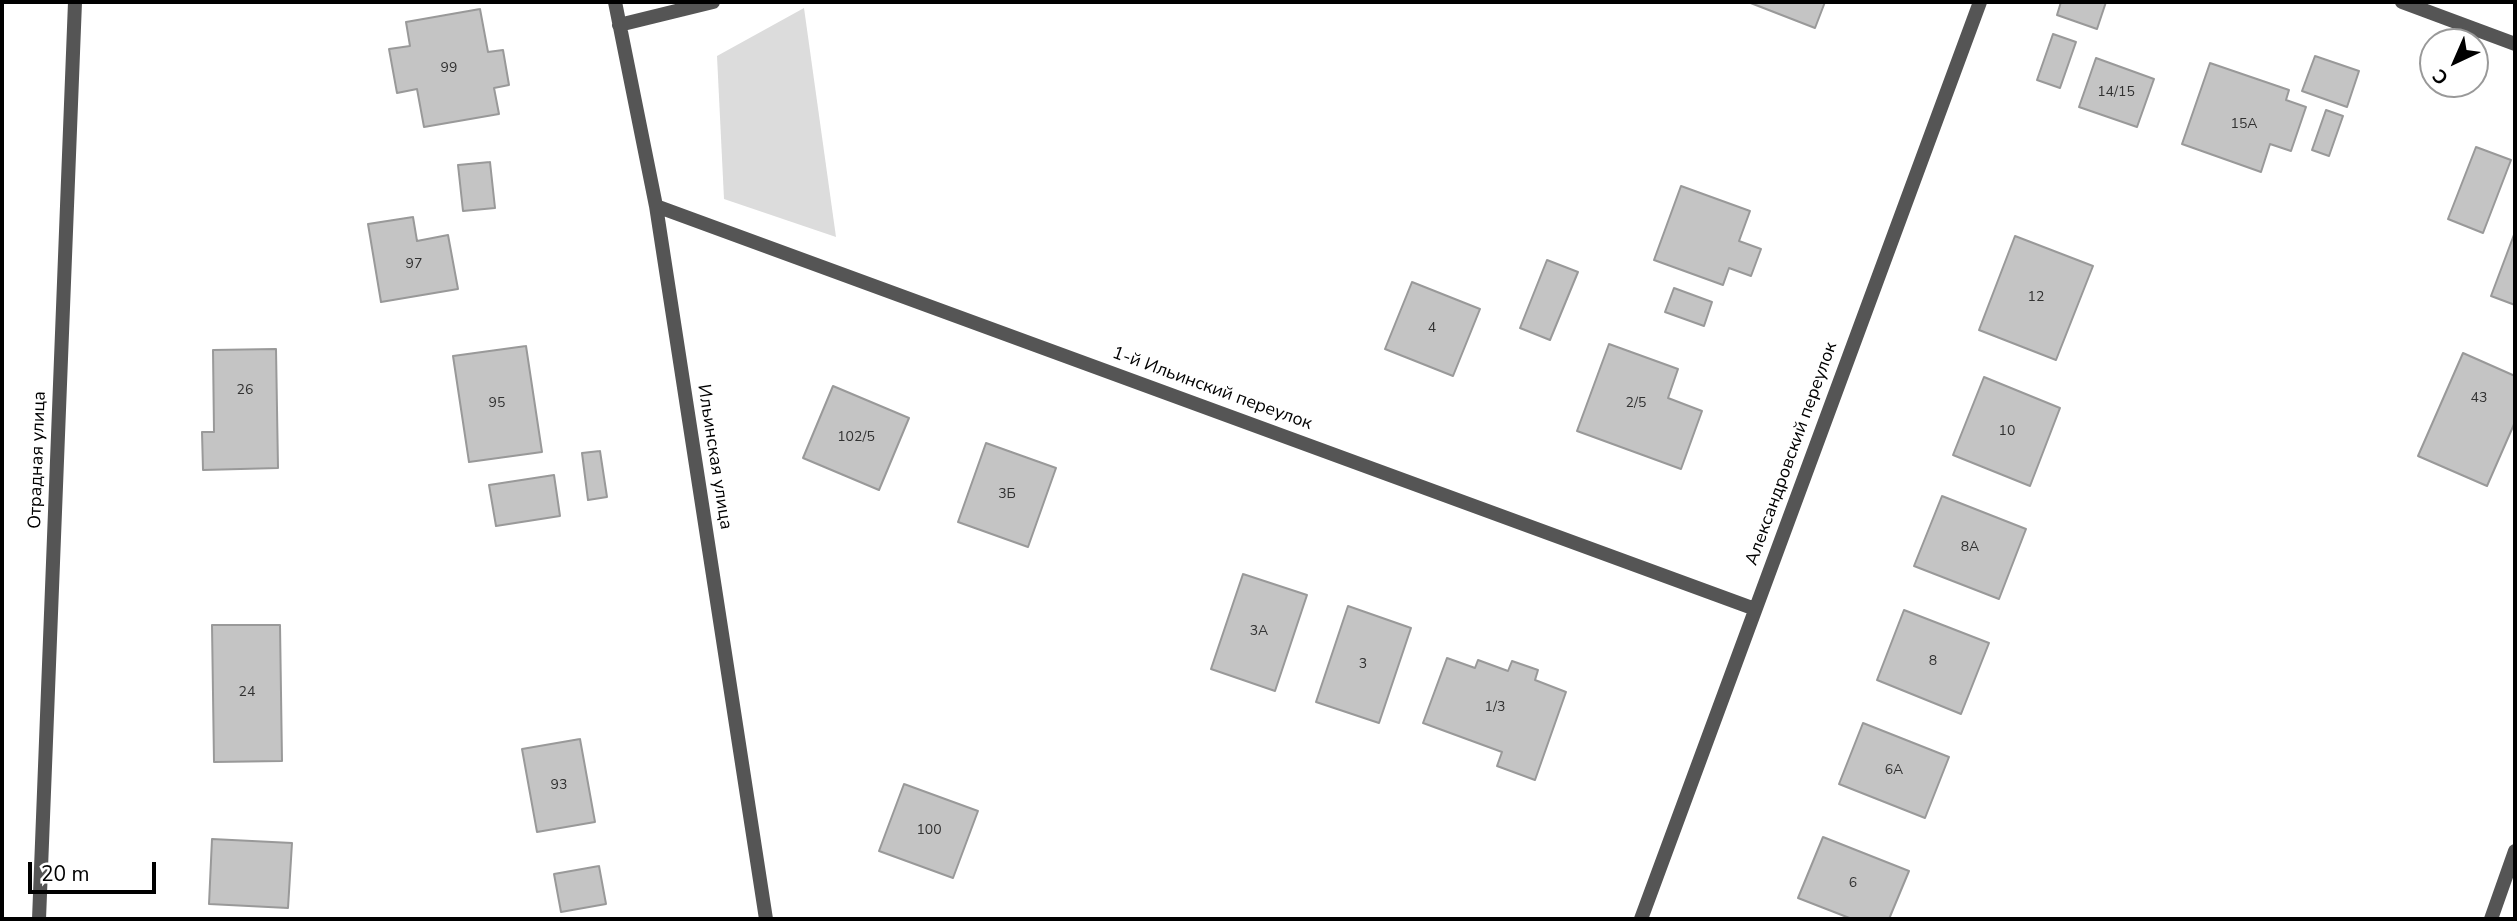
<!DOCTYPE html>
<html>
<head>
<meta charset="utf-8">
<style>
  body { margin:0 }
  #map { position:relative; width:2517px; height:921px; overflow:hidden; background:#fff; font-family:"Nunito Sans",sans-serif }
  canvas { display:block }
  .frame { position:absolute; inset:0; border:4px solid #000; pointer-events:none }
  .north { position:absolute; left:2419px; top:28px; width:70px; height:70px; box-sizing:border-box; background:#fff; border:2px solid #999; border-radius:50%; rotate:224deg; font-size:19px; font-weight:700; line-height:28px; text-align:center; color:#000 }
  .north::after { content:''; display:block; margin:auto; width:24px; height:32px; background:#000; clip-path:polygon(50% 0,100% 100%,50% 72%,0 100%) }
  .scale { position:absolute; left:28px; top:862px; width:128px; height:32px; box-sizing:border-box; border:4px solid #000; border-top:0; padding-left:9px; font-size:21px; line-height:24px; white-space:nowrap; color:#000; -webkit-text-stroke:5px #fff; paint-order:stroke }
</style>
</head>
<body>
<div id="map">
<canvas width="2517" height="921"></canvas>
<div class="frame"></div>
<div class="north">С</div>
<div class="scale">20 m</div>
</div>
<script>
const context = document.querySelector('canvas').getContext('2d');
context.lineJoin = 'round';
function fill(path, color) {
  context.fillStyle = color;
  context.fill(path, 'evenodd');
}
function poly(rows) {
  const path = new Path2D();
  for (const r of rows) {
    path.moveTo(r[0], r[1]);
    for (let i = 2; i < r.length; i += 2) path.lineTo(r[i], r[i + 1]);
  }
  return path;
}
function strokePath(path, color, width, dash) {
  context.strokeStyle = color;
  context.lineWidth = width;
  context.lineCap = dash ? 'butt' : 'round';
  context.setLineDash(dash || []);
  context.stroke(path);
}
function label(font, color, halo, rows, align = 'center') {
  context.font = font + ' "Nunito Sans",sans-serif';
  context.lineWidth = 7;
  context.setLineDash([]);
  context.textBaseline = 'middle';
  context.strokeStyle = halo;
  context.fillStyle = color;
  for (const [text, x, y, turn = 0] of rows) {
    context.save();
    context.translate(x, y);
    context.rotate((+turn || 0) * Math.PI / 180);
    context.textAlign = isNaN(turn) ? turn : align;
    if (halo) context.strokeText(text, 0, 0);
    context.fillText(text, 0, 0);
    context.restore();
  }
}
fill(poly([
  [804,8,836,237,724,199,717,56]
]), '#dcdcdc');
const building = poly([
  [1748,2,1825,2,1815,28,1748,2],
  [2061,2,2106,2,2097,29,2057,15,2061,2],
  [480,9,488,52,503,50,509,85,494,88,499,114,424,127,417,89,397,93,389,49,410,46,406,22,480,9],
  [2053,34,2076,42,2060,88,2037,80,2053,34],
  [2315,56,2359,71,2347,107,2302,91,2315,56],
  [2096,58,2154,79,2137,127,2079,107,2096,58],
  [2210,63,2289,90,2286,100,2306,107,2291,151,2270,144,2261,172,2182,144,2210,63],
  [2326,110,2343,116,2329,156,2312,150,2326,110],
  [2476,147,2511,160,2483,233,2448,219,2476,147],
  [490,162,495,208,463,211,458,165,490,162],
  [1681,186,1750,211,1739,241,1761,249,1751,276,1729,268,1723,285,1654,260,1681,186],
  [413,217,417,241,448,235,458,289,381,302,368,224,413,217],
  [2515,232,2515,305,2491,296,2515,232],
  [2015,236,2093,266,2056,360,1979,330,2015,236],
  [1547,260,1578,272,1550,340,1520,328,1547,260],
  [1412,282,1480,309,1453,376,1385,349,1412,282],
  [1674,288,1712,302,1704,326,1665,312,1674,288],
  [1609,344,1678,369,1668,398,1702,411,1681,469,1577,431,1609,344],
  [526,346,542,452,469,462,453,356,526,346],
  [276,349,278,468,203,470,202,432,214,432,213,350,276,349],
  [2463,353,2515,376,2515,422,2487,486,2418,456,2463,353],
  [1984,377,2060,408,2030,486,1953,455,1984,377],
  [833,386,909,418,879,490,803,458,833,386],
  [986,443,1056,468,1028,547,958,522,986,443],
  [600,451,607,497,588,500,582,453,600,451],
  [554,475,560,516,496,526,489,485,554,475],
  [1942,496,2026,529,1999,599,1914,566,1942,496],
  [1243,574,1307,595,1275,691,1211,669,1243,574],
  [1348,606,1411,628,1379,723,1316,702,1348,606],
  [1904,610,1989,643,1961,714,1877,680,1904,610],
  [212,625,280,625,282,761,214,762,212,625],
  [1447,658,1475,668,1478,660,1508,671,1512,661,1538,670,1535,680,1566,692,1535,780,1497,766,1502,752,1423,723,1447,658],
  [1863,723,1949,757,1925,818,1839,784,1863,723],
  [580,739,595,822,537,832,522,749,580,739],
  [904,784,978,811,953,878,879,851,904,784],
  [1823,837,1909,871,1889,919,1852,919,1798,898,1823,837],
  [212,839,292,843,288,908,209,904,212,839],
  [599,866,606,904,561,912,554,874,599,866]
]);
fill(building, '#c4c4c4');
strokePath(building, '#999', 2);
strokePath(poly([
  [615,2,656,206,766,919],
  [2402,2,2515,44],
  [619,25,713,2],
  [656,206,1755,609],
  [39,919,75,2],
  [1641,919,1980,2],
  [2491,919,2515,851]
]), '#555', 14);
label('14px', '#313131', null, [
  ["99",449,69],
  ["14/15",2116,93],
  ["15А",2244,125],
  ["97",414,265],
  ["12",2036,298],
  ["4",1432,329],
  ["26",245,391],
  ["43",2479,399],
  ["95",497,404],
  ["2/5",1636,404],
  ["10",2007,432],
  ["102/5",856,438],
  ["3Б",1007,495],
  ["8А",1970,548],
  ["3А",1259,632],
  ["8",1933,662],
  ["3",1363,665],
  ["24",247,693],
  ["1/3",1495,708],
  ["6А",1894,771],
  ["93",559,786],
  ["100",929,831],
  ["6",1853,884]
]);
label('18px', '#000', '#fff', [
  ["1-й Ильинский переулок",1212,389,20],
  ["Александровский переулок",1792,454,-70],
  ["Ильинская улица",714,457,81],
  ["Отрадная улица",38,460,-88]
]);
</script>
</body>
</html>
